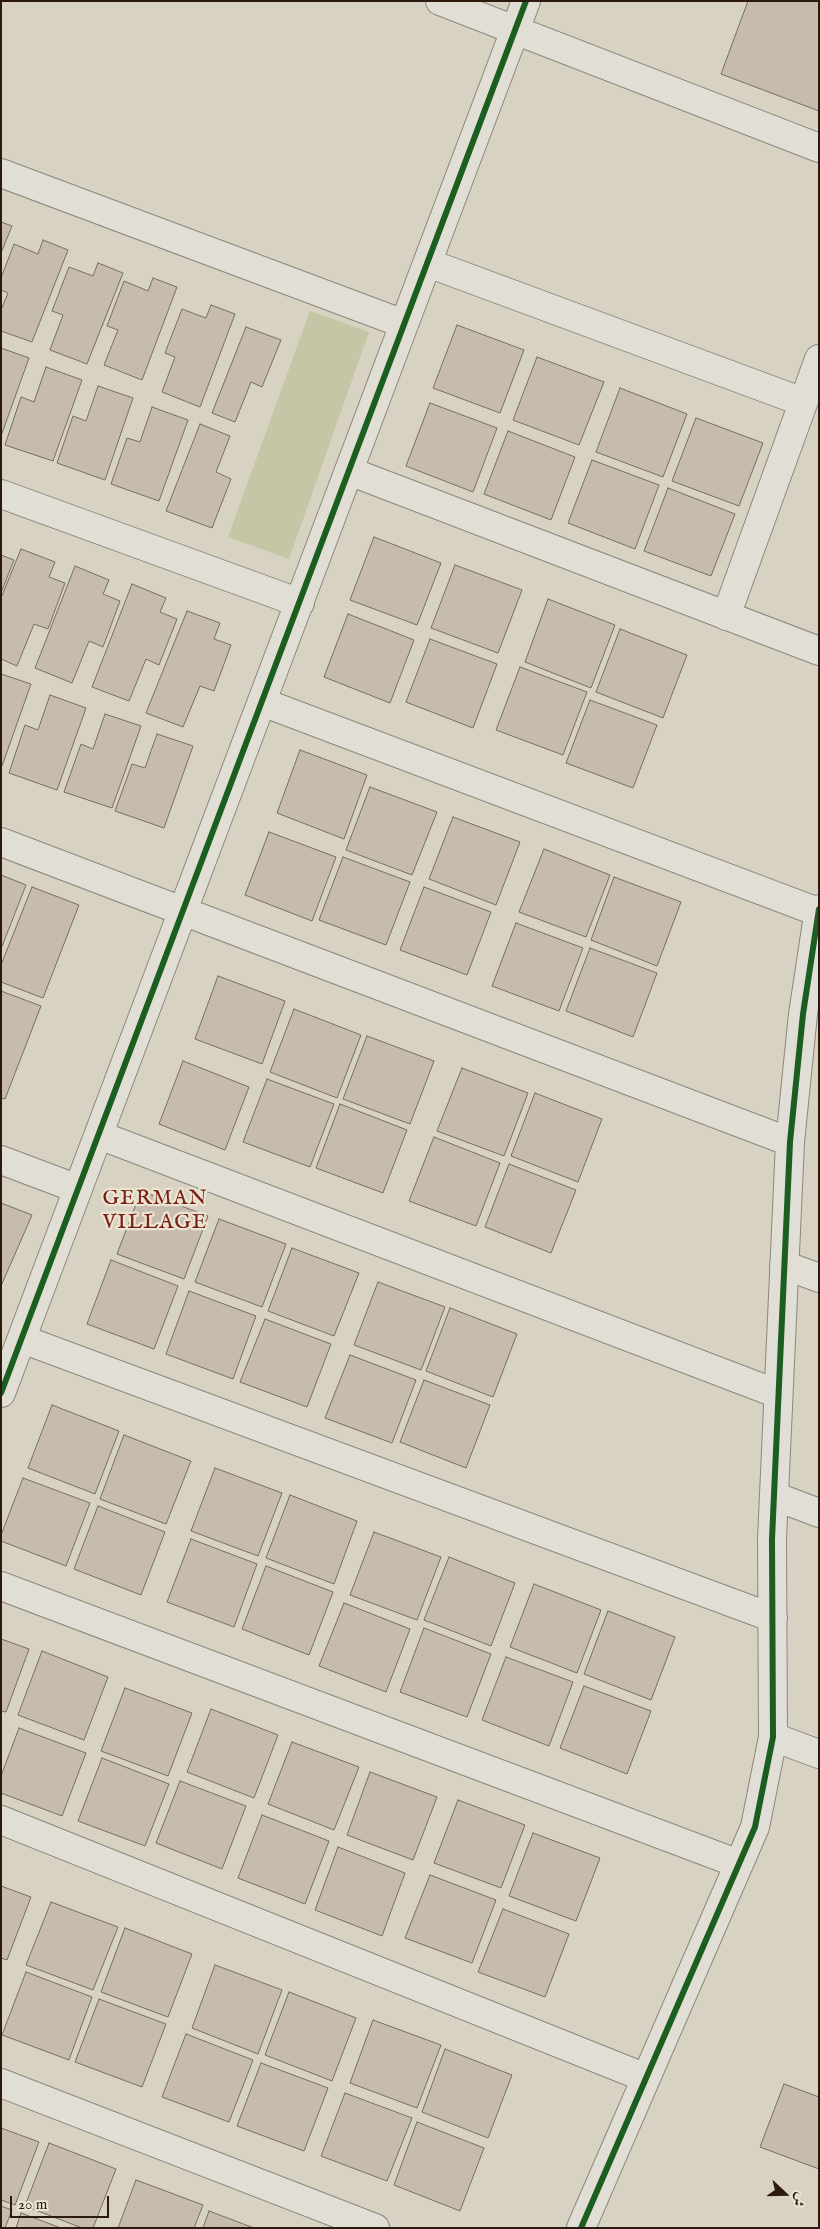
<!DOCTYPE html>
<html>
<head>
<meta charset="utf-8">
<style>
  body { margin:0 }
  #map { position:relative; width:820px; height:2229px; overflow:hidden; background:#d7d2c2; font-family:"IM FELL English",Amiri,serif }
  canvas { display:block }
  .frame { position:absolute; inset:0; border:2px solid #2c1a0f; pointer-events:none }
  .north { position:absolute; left:760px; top:2169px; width:50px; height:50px; -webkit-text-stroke:4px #ebe4d2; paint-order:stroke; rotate:111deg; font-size:14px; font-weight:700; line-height:20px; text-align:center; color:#2c1a0f }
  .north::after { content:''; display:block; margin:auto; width:18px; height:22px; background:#2c1a0f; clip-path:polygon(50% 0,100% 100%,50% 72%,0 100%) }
  .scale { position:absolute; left:10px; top:2196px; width:99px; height:22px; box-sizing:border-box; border:2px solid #2c1a0f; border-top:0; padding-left:6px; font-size:15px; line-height:18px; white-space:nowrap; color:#2c1a0f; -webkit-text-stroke:4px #ebe4d2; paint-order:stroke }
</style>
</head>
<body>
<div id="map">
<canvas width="820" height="2229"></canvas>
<div class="frame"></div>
<div class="north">ش</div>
<div class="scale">20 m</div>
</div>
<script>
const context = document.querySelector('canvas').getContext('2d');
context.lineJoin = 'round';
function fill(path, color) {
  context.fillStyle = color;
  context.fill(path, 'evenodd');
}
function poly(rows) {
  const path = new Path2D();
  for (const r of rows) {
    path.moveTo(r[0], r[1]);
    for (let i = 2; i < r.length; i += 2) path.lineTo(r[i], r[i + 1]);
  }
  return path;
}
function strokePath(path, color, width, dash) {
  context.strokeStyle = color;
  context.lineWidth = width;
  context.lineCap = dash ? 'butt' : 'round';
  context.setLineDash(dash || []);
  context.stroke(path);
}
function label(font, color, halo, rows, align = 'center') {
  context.font = font + ' "IM FELL English",serif';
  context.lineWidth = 4.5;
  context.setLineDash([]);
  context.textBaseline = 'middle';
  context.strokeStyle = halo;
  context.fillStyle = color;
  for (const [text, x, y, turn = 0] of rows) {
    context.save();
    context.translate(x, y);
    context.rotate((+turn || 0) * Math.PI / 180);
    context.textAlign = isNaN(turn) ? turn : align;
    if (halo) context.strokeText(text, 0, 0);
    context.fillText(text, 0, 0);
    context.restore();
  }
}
fill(poly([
  [310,311,369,332,289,559,228,537]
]), '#c5c6a5');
const building = poly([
  [748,1,819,1,819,111,721,74,748,1],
  [1,222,12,226,1,253,1,222],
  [43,240,68,250,32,342,1,331,1,310,8,293,1,290,1,278,14,244,38,254,43,240],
  [98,263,123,273,87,364,50,350,63,315,52,311,69,267,93,276,98,263],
  [153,278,177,287,142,380,104,365,118,330,107,326,124,281,148,291,153,278],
  [211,305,235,314,200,407,162,392,175,357,165,353,182,309,206,318,211,305],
  [457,325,524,350,500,413,433,388,457,325],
  [246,327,281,340,262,387,251,382,235,422,212,413,246,327],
  [1,348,29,358,1,436,1,348],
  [537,357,604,382,579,445,513,420,537,357],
  [46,367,82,380,53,461,5,445,21,397,34,402,46,367],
  [98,386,133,398,105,480,57,463,73,416,86,421,98,386],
  [620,388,687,414,663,477,596,452,620,388],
  [430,403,497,428,473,492,406,466,430,403],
  [152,407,188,420,159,501,111,484,127,438,140,442,152,407],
  [696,418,763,443,739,506,672,481,696,418],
  [200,424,230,436,216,472,231,479,212,528,166,511,200,424],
  [508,431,575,457,551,520,484,494,508,431],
  [592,460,659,485,635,549,568,523,592,460],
  [668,488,735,514,711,576,644,551,668,488],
  [374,537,441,563,417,625,350,600,374,537],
  [21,549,55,562,49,577,65,583,48,629,34,624,17,666,1,659,1,598,21,549],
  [1,555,14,560,1,593,1,555],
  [455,565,522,590,498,653,431,628,455,565],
  [75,566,109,580,103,594,120,601,103,647,89,641,72,683,35,668,75,566],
  [132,584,166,598,160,612,177,619,159,665,146,659,129,701,92,687,132,584],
  [548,599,615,625,591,688,525,662,548,599],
  [187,611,220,623,214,639,231,645,214,691,200,686,183,727,146,713,187,611],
  [348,614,414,640,390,703,324,677,348,614],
  [620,629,687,655,663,718,596,692,620,629],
  [430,639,497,664,473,728,406,702,430,639],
  [520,667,587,692,563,755,496,730,520,667],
  [1,674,31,684,2,766,1,765,1,674],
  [50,695,86,708,57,790,9,773,25,725,38,730,50,695],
  [590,700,657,725,633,788,566,763,590,700],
  [105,714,141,726,112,808,64,792,81,744,93,749,105,714],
  [157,734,193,746,164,828,115,811,132,764,145,768,157,734],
  [300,750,367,775,344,839,277,813,300,750],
  [370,787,437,812,412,875,346,850,370,787],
  [453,817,520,842,496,905,429,879,453,817],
  [269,832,336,857,312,921,245,895,269,832],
  [544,849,610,875,586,937,519,912,544,849],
  [343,857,410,882,386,945,319,920,343,857],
  [1,875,26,885,1,949,1,875],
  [614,877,681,902,657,966,591,940,614,877],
  [32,887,79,905,43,998,1,982,1,965,32,887],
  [424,887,491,912,467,975,400,950,424,887],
  [516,923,583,948,559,1011,492,986,516,923],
  [590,948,657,973,633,1037,566,1011,590,948],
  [218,976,285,1001,262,1064,195,1039,218,976],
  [1,991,41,1006,5,1099,1,1098,1,991],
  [294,1009,361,1035,337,1098,270,1072,294,1009],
  [367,1036,434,1061,410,1124,343,1099,367,1036],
  [183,1061,249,1087,225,1150,159,1124,183,1061],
  [462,1068,528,1093,504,1156,437,1131,462,1068],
  [267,1079,334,1104,310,1167,243,1142,267,1079],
  [535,1093,602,1119,578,1182,511,1156,535,1093],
  [340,1104,407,1130,383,1193,316,1168,340,1104],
  [434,1137,500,1163,476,1226,409,1201,434,1137],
  [509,1164,576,1190,551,1253,485,1227,509,1164],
  [141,1191,208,1216,184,1279,117,1254,141,1191],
  [1,1203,32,1215,1,1286,1,1203],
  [219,1219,286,1244,262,1307,195,1282,219,1219],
  [292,1248,359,1273,334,1336,268,1311,292,1248],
  [111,1260,178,1286,154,1349,87,1324,111,1260],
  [378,1282,445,1307,421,1370,354,1345,378,1282],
  [189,1291,256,1316,233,1379,166,1354,189,1291],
  [450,1308,517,1334,493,1397,426,1371,450,1308],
  [265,1319,331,1344,307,1407,240,1382,265,1319],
  [350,1355,416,1380,392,1443,325,1418,350,1355],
  [424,1380,490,1405,466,1468,400,1442,424,1380],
  [52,1405,119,1431,95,1494,28,1468,52,1405],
  [124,1435,191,1461,166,1524,100,1499,124,1435],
  [215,1468,282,1493,258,1556,191,1531,215,1468],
  [23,1478,90,1503,66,1566,1,1541,1,1535,23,1478],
  [290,1495,357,1521,334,1584,266,1558,290,1495],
  [98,1506,165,1532,141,1595,74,1569,98,1506],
  [374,1532,441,1557,417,1620,350,1595,374,1532],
  [191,1539,257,1564,234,1627,167,1602,191,1539],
  [449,1557,515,1583,491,1646,424,1620,449,1557],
  [266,1566,333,1592,309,1655,242,1629,266,1566],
  [534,1584,601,1610,577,1673,510,1647,534,1584],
  [344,1603,410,1629,386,1692,319,1666,344,1603],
  [608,1611,675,1637,651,1700,584,1674,608,1611],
  [424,1628,491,1654,467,1717,400,1692,424,1628],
  [1,1639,29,1649,6,1712,1,1711,1,1639],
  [42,1651,108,1677,84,1740,18,1715,42,1651],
  [506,1657,573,1682,549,1746,482,1720,506,1657],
  [584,1686,651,1711,627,1774,560,1748,584,1686],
  [125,1688,192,1713,168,1776,101,1751,125,1688],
  [211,1709,278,1735,254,1798,187,1772,211,1709],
  [19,1728,86,1753,62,1816,1,1793,1,1776,19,1728],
  [292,1742,359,1767,334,1830,268,1804,292,1742],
  [102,1758,169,1784,145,1846,78,1821,102,1758],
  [370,1772,437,1797,413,1860,347,1835,370,1772],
  [180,1781,246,1806,222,1869,156,1843,180,1781],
  [458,1800,525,1825,501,1888,434,1863,458,1800],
  [262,1815,329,1841,305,1904,238,1878,262,1815],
  [533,1833,600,1858,576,1921,509,1896,533,1833],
  [338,1847,405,1873,382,1936,315,1910,338,1847],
  [430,1875,496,1900,472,1963,405,1938,430,1875],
  [1,1886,31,1897,7,1960,1,1958,1,1886],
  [51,1902,118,1927,93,1990,26,1965,51,1902],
  [503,1909,569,1934,545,1997,478,1972,503,1909],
  [125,1928,192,1954,168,2017,101,1992,125,1928],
  [215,1965,282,1990,258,2054,192,2028,215,1965],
  [26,1972,92,1997,69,2060,2,2035,26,1972],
  [289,1992,356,2018,332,2081,265,2055,289,1992],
  [99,1999,166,2024,142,2087,75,2062,99,1999],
  [373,2020,441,2045,417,2108,350,2083,373,2020],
  [186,2034,253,2060,229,2122,162,2097,186,2034],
  [445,2049,512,2075,488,2138,422,2112,445,2049],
  [261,2063,328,2088,304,2151,237,2126,261,2063],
  [784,2084,819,2097,819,2169,760,2147,784,2084],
  [345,2093,412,2118,387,2181,321,2156,345,2093],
  [417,2122,484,2148,460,2211,394,2185,417,2122],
  [1,2128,39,2142,15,2205,1,2200,1,2128],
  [49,2143,116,2169,93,2228,82,2228,25,2206,49,2143],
  [136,2180,203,2205,194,2228,118,2228,136,2180],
  [1,2206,12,2210,5,2228,1,2228,1,2206],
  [209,2211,254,2228,203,2228,209,2211],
  [21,2213,61,2228,16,2228,21,2213]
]);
fill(building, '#c6bbac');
strokePath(building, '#746e64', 1);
const street = poly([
  [440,1,819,148],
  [1,173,404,324],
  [428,263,803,402],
  [349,471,819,651],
  [1,494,300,603],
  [726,616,819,359],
  [262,702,818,912],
  [1,842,790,1142],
  [99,1135,778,1394],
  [1,1160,78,1189],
  [784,1265,819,1278],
  [22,1339,773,1618],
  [1,1393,526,1],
  [774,1496,819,1513],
  [1,1586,739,1864],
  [773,1737,819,1754],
  [1,1820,646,2078],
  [1,2083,375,2228],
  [581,2228,755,1827,773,1737,772,1539,790,1142,803,1014,819,909]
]);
strokePath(street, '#8c877d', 30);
strokePath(street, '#e1ded6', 28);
strokePath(poly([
  [1,1393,526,1],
  [581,2228,755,1827,773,1737,772,1539,790,1142,803,1014,819,909]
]), '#1b5e20', 6);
context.letterSpacing = '1px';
label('21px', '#7a1f14', '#ebe4d2', [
  ["GERMAN",155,1200],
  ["VILLAGE",155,1224]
]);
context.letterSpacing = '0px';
</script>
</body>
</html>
